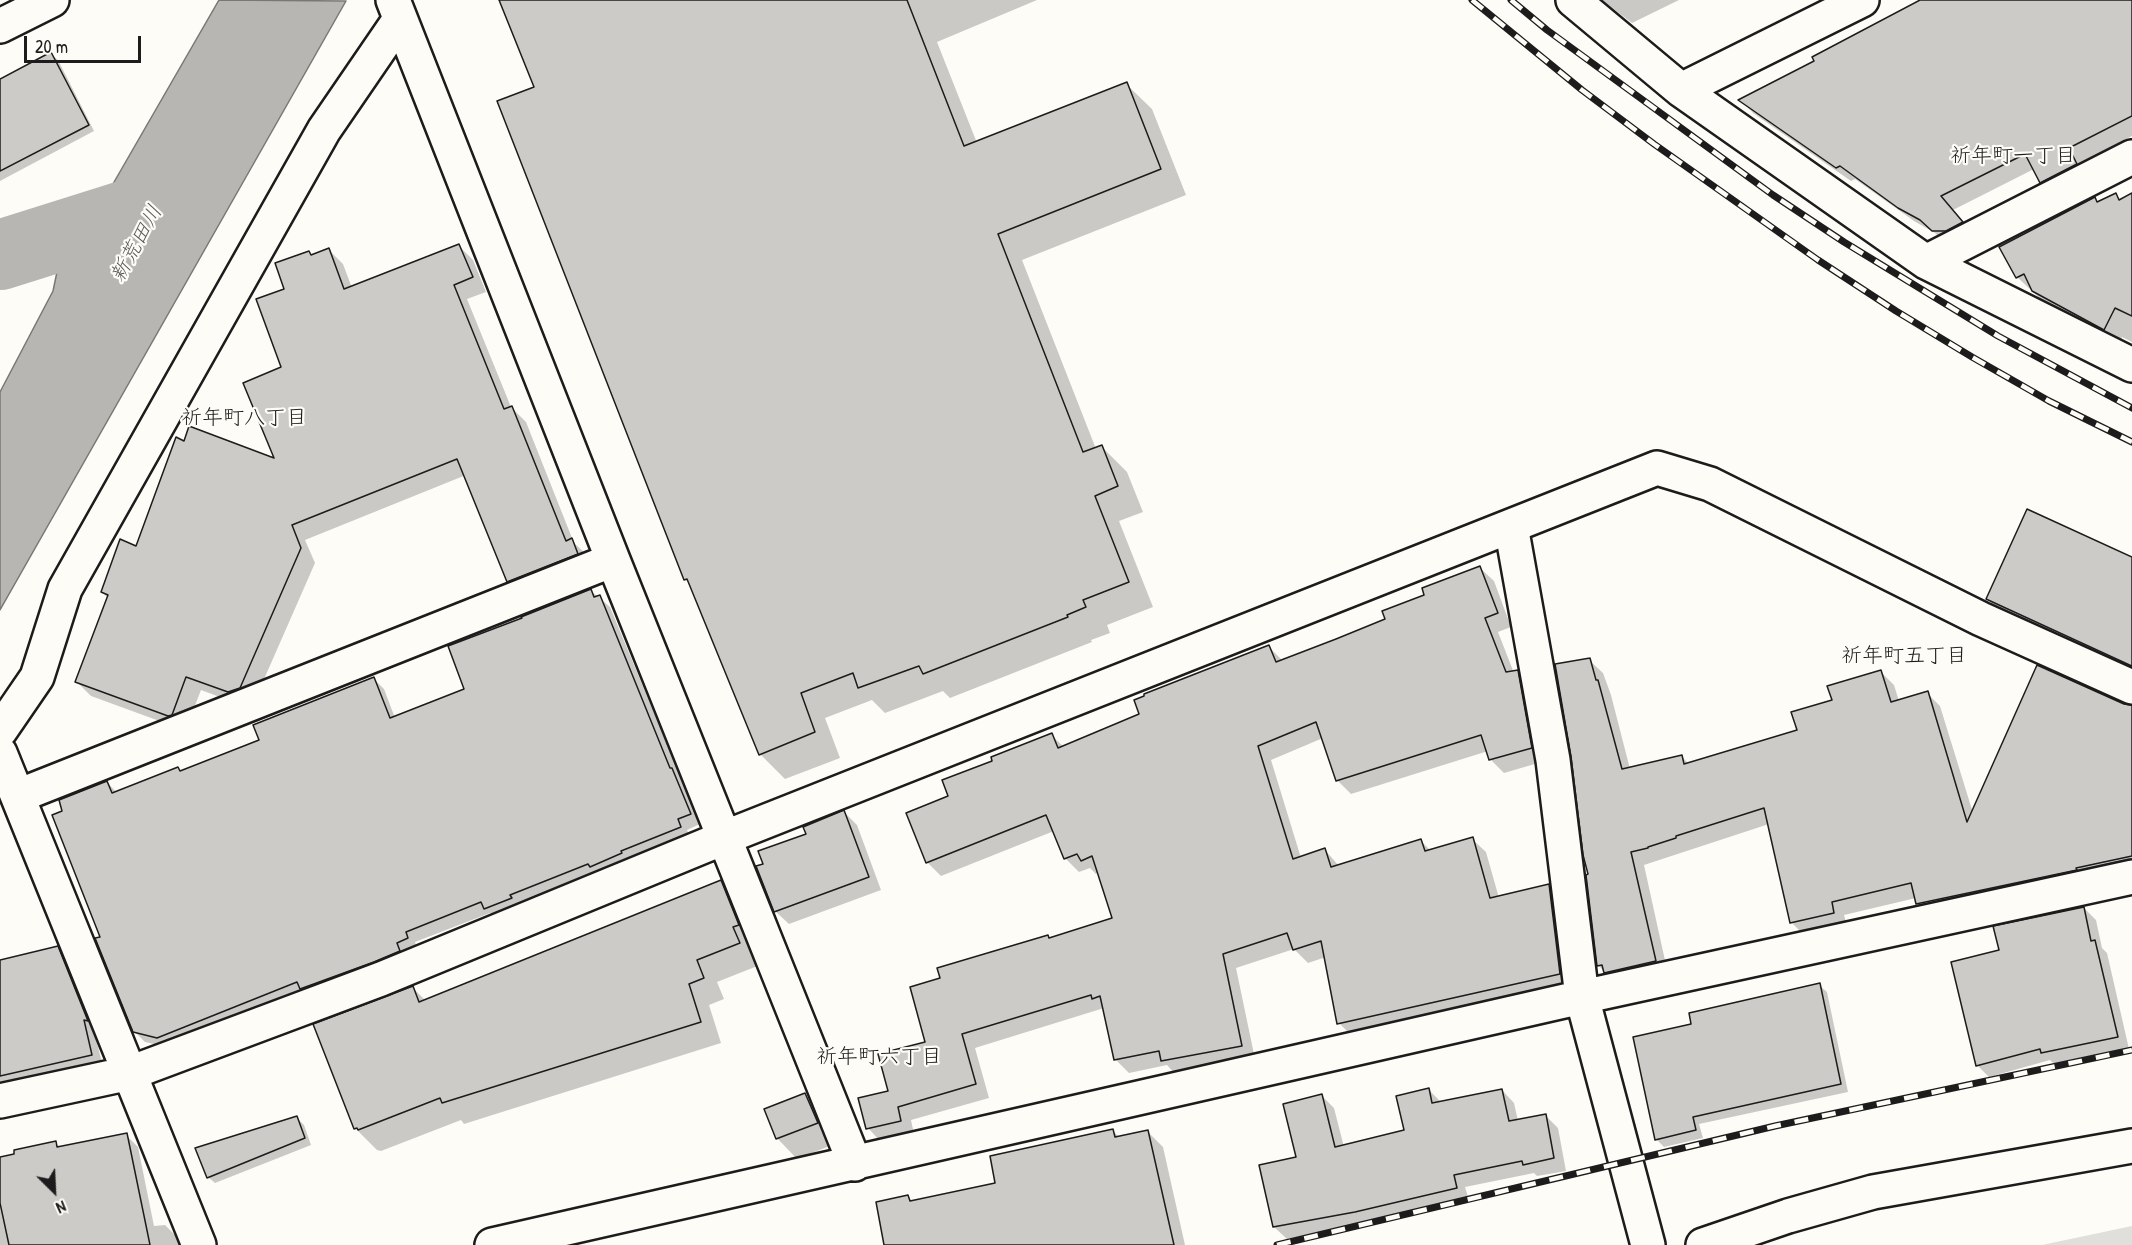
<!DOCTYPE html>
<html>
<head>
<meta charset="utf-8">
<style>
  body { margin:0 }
  #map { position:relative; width:2132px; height:1245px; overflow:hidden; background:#fdfcf7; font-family:"Patrick Hand",sans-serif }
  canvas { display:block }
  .north { position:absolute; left:24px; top:1161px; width:60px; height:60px; -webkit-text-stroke:4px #fdfcf7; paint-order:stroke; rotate:156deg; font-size:16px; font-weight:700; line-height:24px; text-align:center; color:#1c1c1c }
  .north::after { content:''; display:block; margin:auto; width:21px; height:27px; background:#1c1c1c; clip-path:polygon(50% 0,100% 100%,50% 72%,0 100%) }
  .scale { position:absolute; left:24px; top:36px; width:117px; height:27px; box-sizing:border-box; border:3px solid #1c1c1c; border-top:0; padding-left:8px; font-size:18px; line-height:21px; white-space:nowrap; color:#1c1c1c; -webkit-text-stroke:4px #fdfcf7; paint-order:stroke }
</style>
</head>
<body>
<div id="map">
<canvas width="2132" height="1245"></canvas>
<div class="north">N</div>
<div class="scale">20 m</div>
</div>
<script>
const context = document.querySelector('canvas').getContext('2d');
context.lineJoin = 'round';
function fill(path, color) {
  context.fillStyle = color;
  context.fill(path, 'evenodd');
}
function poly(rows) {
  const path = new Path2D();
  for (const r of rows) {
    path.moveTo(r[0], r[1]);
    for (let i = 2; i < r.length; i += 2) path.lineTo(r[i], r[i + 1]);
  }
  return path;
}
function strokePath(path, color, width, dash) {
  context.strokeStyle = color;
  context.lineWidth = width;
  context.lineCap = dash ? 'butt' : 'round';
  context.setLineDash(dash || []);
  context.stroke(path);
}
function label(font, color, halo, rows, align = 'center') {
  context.font = font + ' "Patrick Hand","Klee One",sans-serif';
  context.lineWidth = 4.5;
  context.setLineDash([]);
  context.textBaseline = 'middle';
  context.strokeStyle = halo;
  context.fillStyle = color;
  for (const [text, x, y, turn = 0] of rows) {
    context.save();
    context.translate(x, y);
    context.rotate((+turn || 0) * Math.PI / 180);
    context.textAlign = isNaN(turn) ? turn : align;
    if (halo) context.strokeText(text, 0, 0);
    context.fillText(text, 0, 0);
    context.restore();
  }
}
fill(poly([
  [2132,1226,2132,1245,2042,1245]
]), '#e0dfdb');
const water = poly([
  [219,0,346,1,0,610,0,392,53,291,58,267,81,212,106,196,219,0]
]);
fill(water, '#b7b6b2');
strokePath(water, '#797876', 1.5);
fill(poly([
  [501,0,1037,0,937,42,977,143,1126,84,1152,109,1186,195,1022,260,1096,449,1102,447,1127,472,1143,512,1119,521,1153,607,1107,625,1110,633,1091,640,1092,642,950,698,943,691,885,713,872,700,825,718,840,758,785,779,760,754,690,584,685,579,536,87],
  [1602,0,1679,0,1632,23],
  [1923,0,2132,0,2132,136,2082,162,2090,177,2054,195,2041,182,2034,169,1953,210,1975,236,1947,244,1935,233,1914,221,1855,179,1851,181,1753,113,1741,100,1816,61],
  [51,54,58,60,94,131,0,181,0,81],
  [2115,195,2121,200,2132,195,2132,342,2122,337,2119,344,2048,306,2017,277,2094,199,2099,203],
  [459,246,473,260,486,292,467,299,511,407,526,422,574,543,586,554,523,595,508,581,466,475,305,540,315,563,254,702,244,706,201,690,186,729,184,730,91,696,77,682,108,598,102,592,137,548,185,443,277,460,283,368,286,289,309,252,313,256,329,250,343,264,352,288],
  [2132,559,2132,672,2001,612,1987,599],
  [1480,568,1494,581,1511,627,1498,632,1514,673,1517,672,1531,686,1545,761,1504,773,1490,759,1488,751,1351,794,1337,780,1323,738,1271,760,1301,858,1325,850,1339,866,1420,840,1431,851,1472,839,1486,852,1499,898,1549,885,1563,899,1573,988,1353,1037,1339,1023,1326,957,1308,963,1294,949,1236,968,1255,1059,1176,1075,1167,1065,1129,1073,1115,1059,1104,1008,975,1048,989,1098,911,1120,914,1134,881,1142,868,1128,890,1092,927,1043,942,979,1047,936,1051,940,1113,919,1099,872,1096,874,1090,868,1079,872,1065,858,1054,831,941,876,927,862,950,797,994,761,1051,735,1064,747,1141,715,1269,647,1283,661,1387,620,1426,596],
  [591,591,610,607,700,824,687,830,690,837,496,919,490,913,415,942,417,949,168,1047,145,1042,134,1031,102,938,64,812,107,782,117,793,178,769,182,772,261,741,374,679,384,689,395,718,466,690],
  [1589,660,1603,673,1611,695,1630,769,1681,756,1689,764,1798,731,1834,701,1880,671,1894,685,1899,701,1927,693,1940,706,1973,813,2124,706,2132,707,2132,872,1931,916,1917,903,1916,898,1844,915,1847,926,1805,936,1791,922,1769,824,1644,865,1668,974,1618,986,1598,965,1590,875],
  [844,812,857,825,881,890,789,924,775,911,808,835],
  [721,882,742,904,760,965,717,982,724,999,709,1005,721,1043,464,1124,461,1120,381,1151,377,1150,355,1128,413,988,426,1001],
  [2084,908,2096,920,2102,948,2107,953,2129,1049,2054,1064,2050,1060,1989,1077,1977,1065],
  [57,948,69,960,99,1032,94,1031,103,1067,0,1090,0,961],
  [1819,985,1827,992,1848,1092,1699,1124,1703,1138,1664,1147,1656,1139,1693,1025],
  [1428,1089,1441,1102,1502,1090,1514,1103,1518,1121,1546,1116,1558,1128,1566,1171,1537,1176,1534,1173,1465,1187,1469,1200,1287,1239,1274,1227,1297,1158,1322,1096,1334,1108,1344,1147,1406,1131],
  [805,1094,825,1115,837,1143,797,1159,777,1138],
  [297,1118,304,1125,311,1145,215,1183,208,1177],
  [1113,1131,1120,1138,1148,1132,1163,1147,1185,1245,886,1245,908,1197,913,1202,997,1184],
  [126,1135,138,1147,154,1226,165,1225,177,1237,179,1245,0,1245,0,1159,55,1142,61,1148]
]), '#0003');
strokePath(poly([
  [0,255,159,205]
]), '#b7b6b2', 70);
const building = poly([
  [499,0,907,0,964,146,1127,82,1161,169,998,234,1083,452,1102,445,1118,486,1095,496,1129,582,1083,600,1086,607,1067,615,1068,617,923,674,919,666,858,688,853,673,801,693,815,732,759,755,687,579,684,580,497,101,534,87,499,0],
  [1920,0,2132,0,2132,116,2069,148,2077,164,2040,183,2025,154,1941,196,1963,222,1946,231,1932,231,1920,220,1898,208,1840,166,1836,168,1738,100,1814,61,1812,57,1920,0],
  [51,52,89,125,0,171,0,79,51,52],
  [2116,193,2119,200,2132,193,2132,316,2115,308,2104,330,2032,291,2024,274,2016,278,1999,247,2095,197,2097,202,2116,193],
  [459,244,473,277,454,285,504,409,512,406,566,541,572,538,578,554,507,582,457,459,292,525,301,548,240,688,228,692,186,677,172,715,168,716,75,682,108,595,101,592,120,539,136,546,176,437,184,441,189,426,274,458,243,383,281,367,256,299,284,289,275,263,309,251,311,255,329,248,344,289,459,244],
  [2027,509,2132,557,2132,666,1986,599,2027,509],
  [1480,566,1498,613,1485,618,1506,672,1518,670,1532,748,1489,760,1481,735,1336,781,1316,722,1258,746,1293,859,1325,848,1331,867,1421,839,1425,851,1473,837,1490,898,1549,884,1560,974,1337,1024,1321,941,1293,950,1287,933,1223,954,1242,1046,1161,1061,1159,1051,1114,1060,1100,996,1092,999,1091,995,962,1034,976,1084,898,1107,901,1121,866,1129,858,1098,888,1091,878,1054,925,1042,910,987,940,978,937,968,1048,935,1049,938,1112,918,1092,856,1081,861,1077,854,1064,859,1046,815,926,863,906,813,948,796,942,780,992,761,991,757,1052,733,1058,748,1139,714,1134,700,1144,696,1144,694,1269,645,1276,662,1336,639,1385,619,1382,611,1424,595,1422,588,1480,566],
  [591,589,594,597,600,595,670,768,672,768,691,814,678,819,681,827,621,851,622,853,590,867,588,864,510,895,512,898,484,909,481,902,406,932,408,938,397,943,400,951,374,962,300,989,297,982,157,1038,133,1032,95,938,100,937,52,815,62,811,59,800,107,781,112,793,178,767,180,771,259,740,253,725,374,677,390,718,464,689,448,646,522,618,521,617,591,589],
  [1590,658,1596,680,1598,680,1622,769,1682,755,1684,764,1797,730,1791,712,1832,700,1827,686,1881,670,1891,702,1928,691,1967,822,2037,665,2124,704,2132,705,2132,856,2076,868,2077,870,1916,904,1911,883,1832,902,1834,913,1790,923,1764,808,1676,836,1676,838,1648,847,1648,848,1631,852,1656,961,1604,973,1602,965,1597,966,1586,875,1588,874,1583,855,1571,757,1555,664,1590,658],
  [844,810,869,877,774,912,756,866,763,864,758,851,806,834,803,827,844,810],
  [721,880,739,925,733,927,740,943,697,960,704,978,689,984,701,1022,442,1103,440,1098,358,1130,357,1128,354,1129,313,1024,413,986,419,1002,721,880],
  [2084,907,2091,941,2095,940,2118,1037,2041,1053,2040,1049,1976,1066,1951,962,1999,950,1993,926,2084,907],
  [58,946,88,1021,84,1020,92,1055,0,1076,0,960,58,946],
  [1820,983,1841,1084,1693,1117,1696,1130,1655,1140,1633,1037,1691,1024,1689,1013,1820,983],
  [1429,1088,1432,1103,1502,1089,1509,1121,1546,1114,1554,1158,1523,1165,1522,1161,1454,1175,1457,1188,1355,1212,1273,1227,1259,1165,1296,1157,1283,1104,1322,1094,1335,1147,1404,1130,1396,1096,1429,1088],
  [805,1093,818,1123,776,1139,764,1109,805,1093],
  [297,1116,305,1138,207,1178,195,1148,297,1116],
  [1113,1129,1115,1137,1148,1130,1174,1245,884,1245,876,1202,908,1195,910,1201,995,1183,990,1156,1113,1129],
  [127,1133,150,1245,9,1245,0,1203,0,1157,14,1154,14,1150,56,1141,57,1147,127,1133]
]);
fill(building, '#cccbc8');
strokePath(building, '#1c1c1c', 1.5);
const minor = poly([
  [393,0,613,560,855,1164],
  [1573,0,1681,90,1926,262,2132,365],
  [1681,90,1862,0],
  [1926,262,2132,157],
  [1511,526,1553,760,1582,997,1648,1245],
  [0,731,37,677,65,589,324,130,400,19],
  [0,753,199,1245],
  [18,796,613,560],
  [0,1101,130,1073,381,979,726,837,1657,468,1710,484,1981,619,2132,687],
  [492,1245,1582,997,2132,877]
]);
const tertiary = poly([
  [0,26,52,0],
  [1703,1245,1788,1216,1873,1192,2132,1146]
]);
strokePath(minor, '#1c1c1c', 38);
strokePath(tertiary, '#1c1c1c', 38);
strokePath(minor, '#fdfcf7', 33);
strokePath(tertiary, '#fdfcf7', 33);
const rail = poly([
  [1472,0,1582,90,1654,144,1818,260,1896,311,1972,357,2049,401,2132,442],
  [1511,0,1547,30,1773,195,1844,242,1998,336,2132,408],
  [1277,1245,1775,1126,2132,1050]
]);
strokePath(rail, '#1c1c1c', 7);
strokePath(rail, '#fdfcf7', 4.5, [14]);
label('21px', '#1c1c1c', '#fdfcf7', [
  ["祈年町一丁目",2013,156],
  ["祈年町八丁目",244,418],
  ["祈年町五丁目",1904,656],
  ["祈年町六丁目",879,1057]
]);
label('italic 21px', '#5a5a58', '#fdfcf7', [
  ["新荒田川",137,244,-61]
]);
</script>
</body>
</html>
